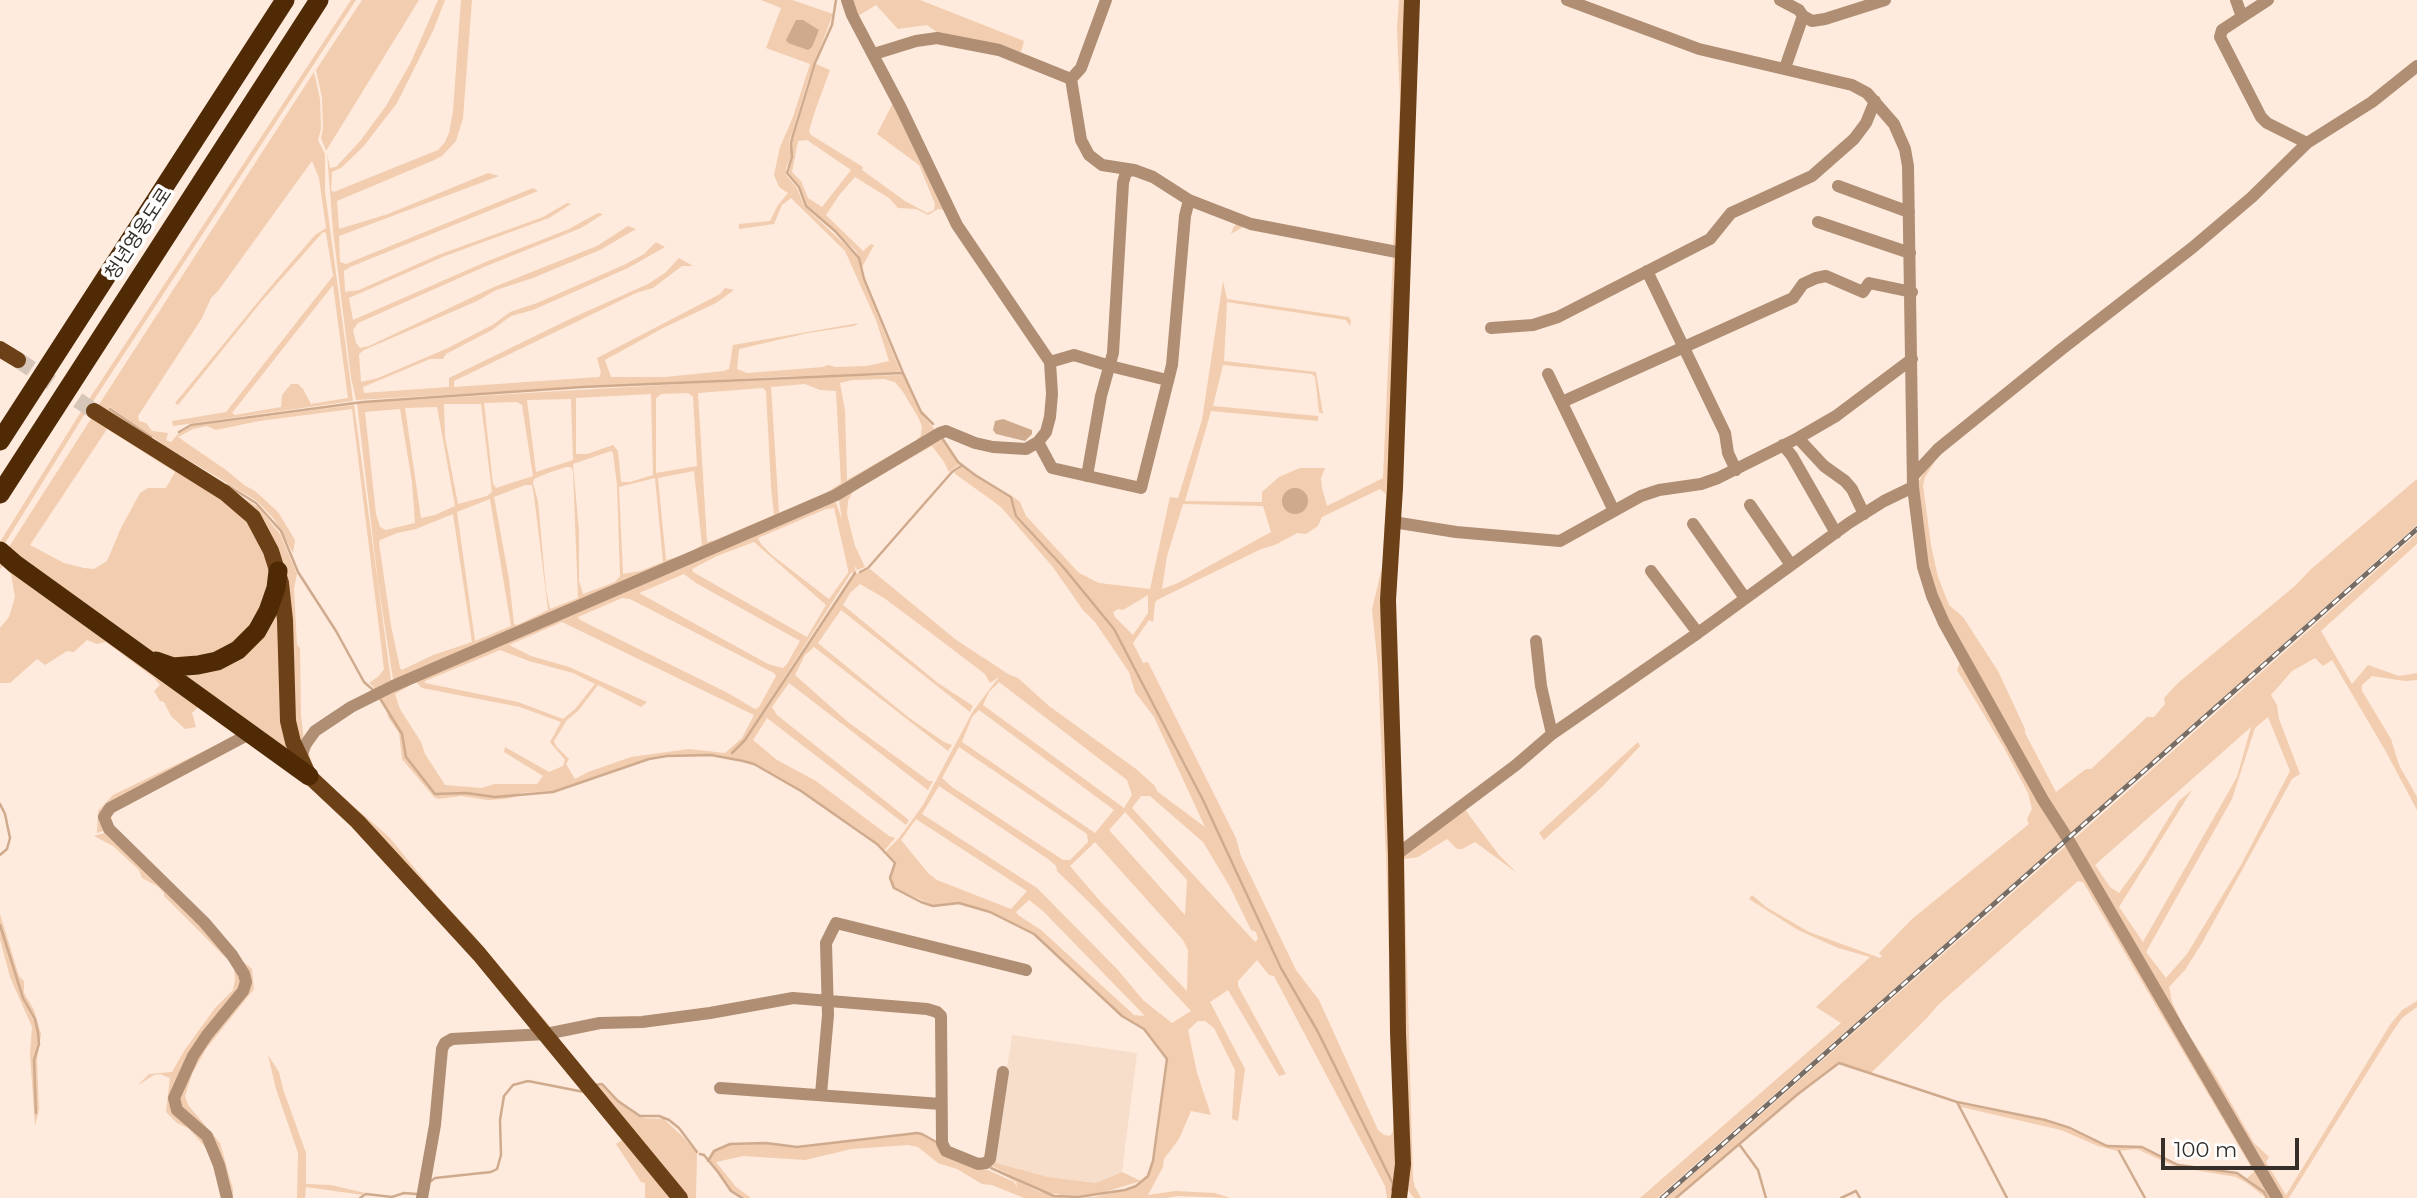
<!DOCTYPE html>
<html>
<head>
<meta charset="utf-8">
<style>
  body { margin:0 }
  #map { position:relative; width:2417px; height:1198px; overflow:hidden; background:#feebdd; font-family:Montserrat,sans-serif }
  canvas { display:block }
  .scale { position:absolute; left:2161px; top:1138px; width:138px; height:32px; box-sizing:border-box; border:4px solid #362f29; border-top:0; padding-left:9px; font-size:21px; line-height:24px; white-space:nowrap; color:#362f29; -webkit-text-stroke:5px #fff; paint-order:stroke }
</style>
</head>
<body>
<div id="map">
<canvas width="2417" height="1198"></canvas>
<div class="scale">100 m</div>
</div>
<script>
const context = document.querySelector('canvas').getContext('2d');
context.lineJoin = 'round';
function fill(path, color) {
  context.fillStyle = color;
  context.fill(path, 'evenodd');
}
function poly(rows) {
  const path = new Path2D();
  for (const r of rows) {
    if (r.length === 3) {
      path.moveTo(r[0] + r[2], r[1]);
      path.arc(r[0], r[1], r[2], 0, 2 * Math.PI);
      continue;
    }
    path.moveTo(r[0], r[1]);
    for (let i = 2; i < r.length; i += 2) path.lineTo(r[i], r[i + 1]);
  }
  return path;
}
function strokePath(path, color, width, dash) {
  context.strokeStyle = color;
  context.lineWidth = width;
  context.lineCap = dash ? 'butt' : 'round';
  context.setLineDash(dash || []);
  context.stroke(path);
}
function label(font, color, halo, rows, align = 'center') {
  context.font = font + ' Montserrat,"Noto Sans KR",sans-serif';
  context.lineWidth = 7;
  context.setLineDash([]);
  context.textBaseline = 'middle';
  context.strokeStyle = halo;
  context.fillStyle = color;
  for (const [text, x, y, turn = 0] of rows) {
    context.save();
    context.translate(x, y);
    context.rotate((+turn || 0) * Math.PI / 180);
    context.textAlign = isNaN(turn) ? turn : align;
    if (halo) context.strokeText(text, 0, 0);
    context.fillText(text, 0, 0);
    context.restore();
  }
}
fill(poly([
  [1012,1035,1137,1053,1122,1172,1096,1183,1048,1177,993,1162]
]), '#f7deca');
fill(poly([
  [351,0,356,0,86,412,2,548,0,542,82,410],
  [362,0,419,0,326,151,321,138,323,129,322,98,316,70],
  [438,0,445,0,433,31,397,103,363,147,341,168,332,172,331,190,334,192,346,187,423,156,438,150,445,142,449,133,453,111,461,0,472,0,463,118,456,141,442,156,432,161,337,201,339,229,388,214,488,173,499,176,339,236,340,262,346,264,533,188,538,191,350,267,344,271,345,292,359,290,438,255,543,217,567,203,571,204,549,218,445,256,349,298,353,320,488,261,569,229,598,213,603,214,581,228,484,267,358,323,353,330,356,343,360,348,369,346,494,287,597,246,628,226,636,229,600,250,533,278,496,290,477,301,364,350,359,354,361,382,378,378,448,348,494,324,510,312,537,303,626,264,644,254,656,242,665,247,628,268,533,310,511,316,492,330,446,354,443,359,430,359,363,387,364,393,449,387,449,378,572,318,648,284,665,273,679,258,693,266,682,266,653,288,636,293,454,381,454,387,599,377,601,373,597,358,720,294,725,288,734,290,716,303,663,328,605,360,611,377,665,377,724,371,729,369,733,345,859,323,854,326,808,333,739,349,737,369,747,373,760,372,823,367,828,365,836,367,867,366,889,361,876,320,845,251,791,198,782,205,774,224,739,229,739,224,770,221,778,205,788,193,779,187,774,175,780,147,793,117,810,64,766,48,781,8,761,0,792,0,833,14,807,83,789,143,792,154,786,168,786,175,797,188,804,206,858,257,863,280,901,373,772,377,356,400,351,377,333,231,327,153,330,168,336,167,361,140,386,106,411,62],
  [852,0,920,0,1024,41,1021,52,968,38,938,33,927,25,898,29,876,5,858,16],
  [1399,0,1408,0,1398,242,1393,249,1400,101,1397,28],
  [816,64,830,70,815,111,809,131,811,135,863,167,862,170,905,201,927,213,934,210,935,204,919,165,877,134,894,101,946,210,938,209,928,215,916,209,898,208,889,198,855,177,840,194,826,215,863,251,871,244,874,245,861,269,860,258,856,251,807,205,800,186,788,173,793,158,792,143,794,135],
  [807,140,851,170,822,207,808,198,801,181,792,172,798,141],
  [314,72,320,99,321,129,318,140,325,154,325,191,353,401,173,426,172,421,226,412,333,276,326,233,323,232,261,302,178,405,175,403,271,286,315,235,326,228,319,178,312,161,218,291,211,298,202,318,138,416,139,421,146,423,152,431,168,433,166,440,171,442,178,434,192,426,354,405,391,681,373,690,374,687,369,683,379,676,384,669,352,409,259,421,216,430,207,426,193,429,178,437,226,470,244,485,255,491,278,512,295,540,293,553,274,519,257,501,165,446,110,407,108,409,165,449,258,507,280,534,297,574,294,589,297,645,300,648,301,715,304,741,299,749,267,531,98,406],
  [333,285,348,398,311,404,303,389,298,384,291,384,282,395,281,407,235,415,232,413],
  [1237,224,1400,255,1394,383,1397,1140,1393,1184,1319,1032,1282,967,1204,800,1115,629,1065,568,1017,515,1012,496,1020,502,1026,516,1079,573,1099,583,1150,589,1170,497,1178,498,1202,420,1223,281,1227,299,1349,317,1351,321,1350,326,1346,320,1227,302,1224,361,1316,372,1323,414,1319,412,1315,377,1312,374,1223,365,1213,406,1318,416,1318,421,1211,411,1185,501,1262,502,1262,492,1279,477,1300,468,1325,468,1321,478,1322,488,1327,506,1383,478,1393,256,1243,227,1231,234,1234,226],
  [1380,489,1386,494,1383,563,1372,609,1378,667,1387,882,1393,1106,1393,1132,1390,1136,1384,1135,1378,1130,1319,1000,1296,970,1241,856,1236,838,1148,662,1143,663,1133,643,1149,620,1153,622,1155,603,1157,600,1259,550,1277,544,1297,533,1306,534,1318,526,1322,517],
  [1183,504,1263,506,1271,532,1178,583,1162,589,1167,556],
  [1148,595,1148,613,1133,635,1115,617,1113,612,1118,609,1123,610],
  [903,375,920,412,936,431,835,494,395,681,393,679,378,582,357,403,783,378],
  [884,379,895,382,903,392,918,417,922,426,921,435,917,440,847,480,845,411,840,383,853,380],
  [805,384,820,390,836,391,841,483,826,493,779,513,771,387],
  [763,388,766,391,771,487,774,515,715,540,707,542,698,393],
  [688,393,693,397,697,466,656,473,656,398,661,394],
  [651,394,653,475,630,482,621,482,618,451,613,445,587,454,576,454,576,398],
  [571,399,573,460,536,472,527,400],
  [517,402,522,405,533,476,496,488,493,484,484,403],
  [444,404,481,404,492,492,487,496,458,504,445,437],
  [437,407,455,506,435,515,421,518,405,408],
  [400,409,412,482,415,523,386,530,380,527,376,514,365,412],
  [611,451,613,453,617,485,620,576,615,582,583,594,579,581,579,531,573,464],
  [566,467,571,467,573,471,578,598,550,609,546,590,538,501,533,483,534,479,548,473],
  [694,471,702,545,687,554,666,560,658,478],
  [655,478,663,562,640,571,623,574,619,487],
  [525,485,532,485,534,496,548,610,517,625,514,624,509,579,494,497],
  [490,499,511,626,475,641,457,512],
  [453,514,472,642,433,655,402,670,400,668,391,626,379,543,380,540,397,533,416,529],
  [94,414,240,508,271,568,264,610,229,651,164,661,7,550],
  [107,429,175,472,166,488,148,488,140,493,121,528,107,561,94,569,84,568,64,563,30,545],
  [940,435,960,464,949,472,944,462,932,446,853,491,848,501,847,514,855,546,865,567,857,570,854,565,856,572,851,573,745,739,853,575,870,569,955,639,1008,674,1018,678,1049,706,1136,769,1154,785,1158,792,1205,827,1154,717,1135,692,1129,672,1095,622,1083,610,1052,566,1001,507,954,473,963,466,1011,497,1015,516,1063,568,1113,629,1202,800,1281,968,1318,1033,1392,1184,1391,1198,1387,1198,1385,1186,1274,976,1269,975,1257,960,1238,981,1238,986,1286,1074,1279,1076,1228,990,1210,1002,1245,1069,1238,1121,1232,1119,1235,1070,1214,1028,1205,1021,1198,1021,1188,1030,1197,1073,1211,1115,1191,1111,1179,1139,1164,1159,1163,1167,1148,1195,1175,1191,1215,1193,1230,1198,1177,1196,1167,1198,1070,1198,1094,1197,1131,1189,1149,1176,1154,1161,1168,1059,1145,1029,1122,1015,1034,934,990,911,959,903,933,905,894,888,891,878,896,863,884,853,899,838,923,805,973,711,999,677,990,683,985,674,931,633,884,598,860,584,850,593,843,605,938,683,973,706,970,712,841,610,818,643,908,717,944,742,952,745,948,751,814,647,805,655,795,675,848,722,929,781,933,781,928,790,789,683,772,707,777,715,909,820,906,825,767,718,753,740,777,760,816,781,889,836,895,838,883,852,877,843,861,831,801,791,754,764,743,760,711,755,666,755,649,758,553,791,520,793,519,796,505,799,488,800,461,796,438,799,434,797,402,759,399,733,388,717,387,711,381,700,374,701,344,715,315,738,309,753,313,767,318,775,389,837,439,898,470,931,554,1031,550,1032,436,901,347,806,310,772,305,756,309,743,323,727,353,708,396,687,830,501,835,501,837,505,842,520,839,500,845,492],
  [834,508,848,569,848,573,829,599,773,556,761,544,758,538,826,509],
  [754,542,826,605,807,637,693,572,692,569,717,556],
  [684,574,696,583,800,641,787,664,783,668,768,664,639,593],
  [622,598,630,599,774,673,776,676,759,707,755,709,726,692,580,620,578,617],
  [562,622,754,715,742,738,725,753,689,749,631,757,588,772,575,779,566,764,569,759,556,746,554,741,567,720,578,711,598,685,641,707,647,702,569,667,531,656,509,645],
  [500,650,529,661,573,673,595,684,575,709,563,719,518,702,425,683,425,681],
  [416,682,422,688,520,707,561,722,550,742,565,760,563,766,549,772,505,747,504,752,543,776,537,784,494,784,482,788,445,785,425,754,421,742,400,709,395,694],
  [999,682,1127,780,1132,795,1124,808,983,705,989,692],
  [979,710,1114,810,1095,833,962,742,972,717],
  [959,747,1087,834,1088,842,1070,860,1063,860,952,787,942,778],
  [939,786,1048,859,1056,866,1057,871,1097,910,1191,1011,1172,1023,1144,1001,1117,969,1037,888,922,814],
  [1141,796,1150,796,1203,842,1230,887,1251,930,1256,932,1258,939,1255,942,1132,808],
  [1125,812,1187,880,1185,915,1109,830],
  [916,819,1027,891,1011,909,937,880,929,874,901,840],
  [1095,842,1183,940,1188,950,1187,991,1100,901,1070,866],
  [1029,900,1043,911,1145,1016,1134,1015,1041,930,1018,915,1016,912],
  [1936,460,1925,477,1923,486,1931,545,1938,577,1949,605,1963,617,1998,671,2025,729,2025,733,2056,792,2086,769,2091,769,2147,717,2154,717,2165,704,2164,698,2179,682,2295,586,2310,570,2417,479,2417,525,2069,835,1972,668,1930,581,1917,485,1926,469],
  [2417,534,2417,544,2321,631,2352,684,2368,665,2399,676,2417,673,2417,680,2405,681,2372,676,2362,685,2362,691,2391,739,2399,765,2417,797,2417,810,2385,750,2332,660,2323,666,2315,658,2292,671,2271,695,2277,705,2279,719,2300,774,2292,779,2202,943,2185,970,2169,987,2172,1002,2185,1029,2215,1075,2254,1143,2269,1157,2266,1162,2286,1195,2390,1025,2402,1010,2417,1001,2417,1007,2402,1018,2391,1034,2289,1198,2283,1198,2074,839],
  [2268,717,2290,771,2241,865,2187,954,2166,978,2146,952,2232,799,2255,728],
  [2251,727,2237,777,2143,942,2119,907,2192,790,2179,801,2143,860,2119,893,2110,887,2095,865],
  [0,561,244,733,111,805,103,831,97,833,98,811,113,795,237,735,199,706,192,713,196,727,185,729,171,716,164,702,160,701,154,691,160,685,154,678,106,642,97,644,87,640,74,652,67,651,45,665,37,659,10,683,0,683,0,628,9,617,15,597,11,574,3,566,0,569],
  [276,600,293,753,176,671,206,669],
  [1961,660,2063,840,1657,1198,1640,1198,1841,1023,1816,1007,1870,957,1838,948,1798,930,1749,899,1752,895,1766,907,1809,932,1880,958,1882,956,1879,953,1912,919,2029,824,2027,819,2032,809,2028,793,2004,748,1957,670],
  [1638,742,1640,746,1602,787,1544,840,1539,833],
  [1463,807,1499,855,1517,873,1475,842,1462,849,1457,849,1447,839,1418,857,1404,859,1413,1179,1415,1187,1421,1198,1414,1198,1405,1186,1400,854],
  [108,832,176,897,236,965,244,984,173,1097,204,1136,223,1198,221,1198,218,1182,207,1149,188,1128,177,1123,166,1112,170,1078,160,1074,154,1075,138,1085,149,1074,172,1072,184,1051,215,1008,233,990,235,980,234,966,164,896,164,893,157,886,142,878,139,870,113,846,94,836],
  [2068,844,2273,1198,2268,1198,2265,1192,2247,1178,2254,1172,2083,882,2078,881,1938,1005,1927,1018,1870,1074,1839,1063,1798,1093,1675,1198,1666,1198],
  [0,914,19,976,24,981,24,993,34,1010,41,1034,37,1060,39,1109,35,1126,30,1054,32,1027,10,977,0,939],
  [240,959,252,969,254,989,206,1049,192,1074,185,1096,188,1105,220,1143,233,1189,233,1198,221,1165,178,1103,194,1059,242,998],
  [539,1037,676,1198,645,1198,645,1183,641,1182,616,1144,622,1140],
  [268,1055,279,1072,283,1089,306,1153,306,1184,331,1185,365,1193,363,1195,306,1187,305,1198,297,1198,298,1153,276,1089],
  [603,1085,618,1101,635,1114,644,1118,664,1119,684,1138,697,1153,696,1198,684,1198,597,1086],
  [1959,1104,2045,1121,2083,1134,2107,1146,2142,1148,2178,1165,2236,1174,2264,1192,2266,1198,2247,1183,2236,1177,2176,1167,2137,1149,2117,1151,2098,1146,2061,1130,1961,1107],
  [917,1133,922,1134,974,1167,988,1170,1014,1182,1018,1189,1016,1183,1018,1183,991,1168,1040,1192,1067,1198,1024,1198,992,1185,982,1184,957,1169,938,1163,918,1147,908,1145,852,1149,805,1160,743,1156,716,1162,736,1187,751,1198,743,1198,732,1191,709,1161,714,1151,730,1145,766,1143,797,1148],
  [993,1162,1048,1177,1096,1183,1122,1172,1141,1181,1095,1195,1066,1196,1046,1192,992,1166]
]), '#f2cdaf');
fill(poly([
  [796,20,803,20,819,30,812,47,808,50,788,43,786,40],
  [1003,419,1032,430,1032,434,1025,441,996,434,993,430,995,421],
  [1295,501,13]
]), '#d0aa8d');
strokePath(poly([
  [836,0,832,25,815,63,793,135,791,143,792,157,787,173,799,187,806,206,835,231,859,258,864,279,903,373],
  [110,409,151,437],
  [179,432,191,425,363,402,583,387,903,373,921,412,933,424],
  [942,438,958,462,975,475,1011,497,1016,516,1064,568,1114,629,1203,800,1281,968,1318,1032,1393,1184,1392,1190],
  [227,485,256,503,281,531,298,572,336,631,364,682,372,689],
  [860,572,868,568,952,472,961,466],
  [381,700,402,734,406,757,435,794,466,793,495,797,553,792,649,759,667,756,711,755,743,761,754,764,801,791,877,844,895,863,890,878,894,888,921,902,933,906,959,903,990,912,1034,934,1122,1016,1144,1029,1167,1059,1153,1161,1148,1176,1136,1186,1125,1190,1078,1197,1054,1196,991,1168],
  [732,753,745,740,855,573],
  [0,804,5,814,10,838,7,849,0,855],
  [0,925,23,998,35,1019,38,1033,39,1044,34,1060,36,1113],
  [595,1085,602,1084,618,1101,640,1116,659,1116,669,1120,679,1128,697,1152],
  [1957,1102,2007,1198],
  [1739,1144,1758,1170,1766,1198],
  [2119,1151,2145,1198],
  [700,1154,704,1155,718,1172,731,1191,742,1198],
  [708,1161,714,1151,730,1144,766,1143,797,1147,917,1133,922,1134,938,1143],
  [431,1181,435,1178,491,1172,497,1169,501,1155,500,1120,504,1096,513,1085,528,1081,584,1092],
  [360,1198,366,1194,392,1197,404,1193,417,1194],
  [1676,1198,1798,1094,1839,1063,1957,1102,2045,1120,2070,1128,2107,1146,2142,1147,2178,1165,2237,1173,2264,1192,2267,1198],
  [1841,1198,1856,1191,1860,1198]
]), '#d0aa8d', 2.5);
strokePath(poly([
  [18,360,94,411]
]), '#d6c5b9', 16, [16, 8]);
strokePath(poly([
  [1567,0,1699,49,1852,85,1867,93,1894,124,1905,149,1908,166,1913,487,1923,567,1932,596,1944,623,2043,800,2068,839,2277,1198],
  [1780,0,1799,10,1803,16,1812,21,1825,19,1885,0],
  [2236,0,2242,17],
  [2268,0,2222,30,2220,37,2261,117,2267,123,2307,143],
  [874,54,916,41,937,38,999,50,1071,79,1081,68,1106,0],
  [1785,68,1803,16],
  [1071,79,1081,140,1089,155,1102,165,1134,170],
  [1838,186,1909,212],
  [1818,222,1910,253],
  [1647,271,1725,433,1728,453,1736,470],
  [1491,328,1533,325,1558,317,1710,239,1731,213,1812,176,1854,139,1866,123,1875,101],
  [1050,362,1074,355,1110,366,1167,380],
  [1548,374,1614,511],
  [1562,402,1793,298,1803,284,1816,278,1826,276,1863,292,1869,283,1912,292],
  [1798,438,1824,466,1845,481,1852,489,1864,514],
  [1038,442,1052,468,1141,488,1172,365,1185,216,1189,200],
  [1783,445,1792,456,1836,533],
  [1087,476,1101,396,1113,353,1123,183,1126,172,1134,170,1153,177,1189,200,1251,224,1402,253],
  [1913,476,1938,449,2063,348,2192,248,2252,197,2307,143,2372,102,2417,66],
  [1750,505,1791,565],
  [1393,522,1456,532,1560,541,1641,496,1659,490,1701,484,1718,478,1798,438,1836,416,1912,359],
  [1693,524,1745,598],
  [1651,571,1698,633],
  [1536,641,1541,686,1552,734],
  [300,761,305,745,315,731,351,707,393,686,836,495,940,433,946,431,975,443,993,447,1026,449,1038,442,1046,432,1050,417,1052,394,1050,362,957,225,901,108,852,15,847,0],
  [1396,855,1516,765,1552,734,1698,633,1849,523,1884,501,1913,487],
  [720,1088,941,1104],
  [821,1094,828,1015,826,943,836,923,1026,970],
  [227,1198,219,1165,207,1136,177,1110,174,1098,193,1056,207,1035,243,991,246,982,244,974,232,955,204,922,109,829,104,817,110,808,251,733],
  [422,1198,435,1125,442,1049,445,1043,452,1039,546,1034,600,1023,642,1022,710,1013,793,998,927,1009,937,1012,941,1016,942,1143,946,1151,978,1164,986,1163,990,1159,1003,1072]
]), '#af8e74', 12);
strokePath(poly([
  [0,349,18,360],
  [94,411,225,493,253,517,271,551,281,583,285,620,288,721,293,742,309,776,358,822,479,954,680,1198],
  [1399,1198,1403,1164,1398,1033,1396,855,1388,600,1395,488,1412,0]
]), '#6d4118', 16);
strokePath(poly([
  [0,441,285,0],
  [0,494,319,0],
  [0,551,15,564,309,776],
  [156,661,173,667,198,665,217,661,238,650,257,631,268,611,276,588,278,571]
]), '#4f2a05', 19);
const rail = poly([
  [1662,1198,2417,529]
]);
strokePath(rail, '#786d64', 5);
strokePath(rail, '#fff', 2.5, [8]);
label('19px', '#362f29', '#fff', [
  ["청년영웅도로",139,234,-57]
]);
</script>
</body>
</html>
